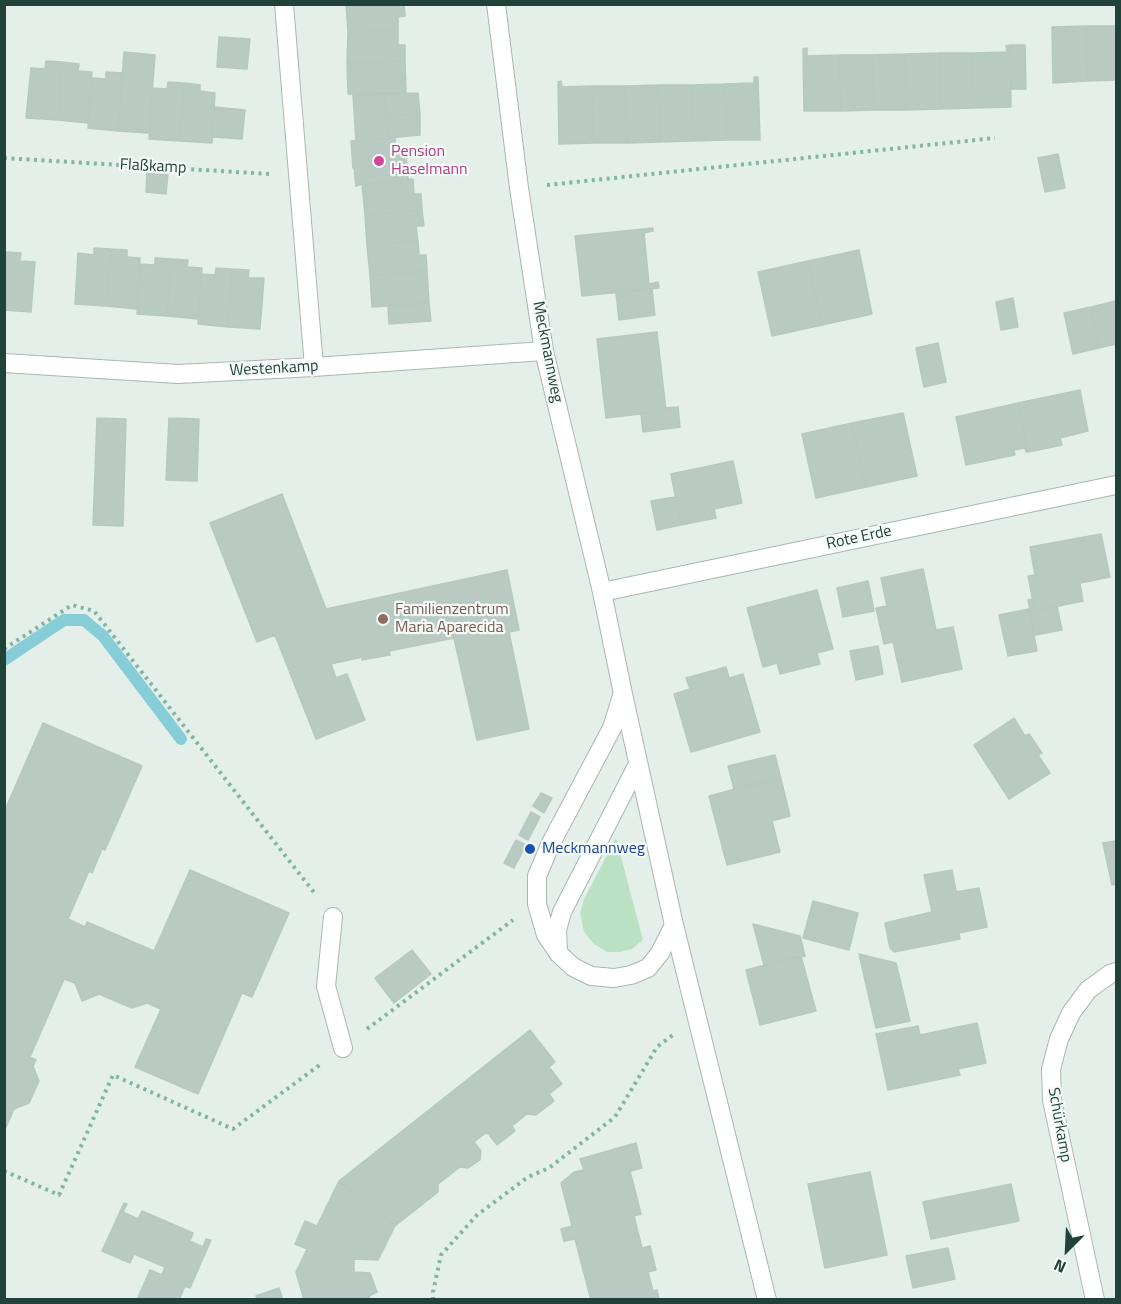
<!DOCTYPE html>
<html>
<head>
<meta charset="utf-8">
<style>
  body { margin:0 }
  #map { position:relative; width:1121px; height:1304px; overflow:hidden; background:#e4efea; font-family:"Titillium Web",sans-serif }
  canvas { display:block }
  .frame { position:absolute; inset:0; border:6px solid #214239; pointer-events:none }
  .north { position:absolute; left:1037px; top:1220px; width:60px; height:60px; -webkit-text-stroke:4px #f5faf8; paint-order:stroke; rotate:204deg; font-size:16px; font-weight:700; line-height:24px; text-align:center; color:#214239 }
  .north::after { content:''; display:block; margin:auto; width:21px; height:27px; background:#214239; clip-path:polygon(50% 0,100% 100%,50% 72%,0 100%) }
</style>
</head>
<body>
<div id="map">
<canvas width="1121" height="1304"></canvas>
<div class="frame"></div>
<div class="north">N</div>
</div>
<script>
const context = document.querySelector('canvas').getContext('2d');
context.lineJoin = 'round';
function fill(path, color) {
  context.fillStyle = color;
  context.fill(path, 'evenodd');
}
function poly(rows) {
  const path = new Path2D();
  for (const r of rows) {
    path.moveTo(r[0], r[1]);
    for (let i = 2; i < r.length; i += 2) path.lineTo(r[i], r[i + 1]);
  }
  return path;
}
function strokePath(path, color, width, dash) {
  context.strokeStyle = color;
  context.lineWidth = width;
  context.lineCap = dash ? 'butt' : 'round';
  context.setLineDash(dash || []);
  context.stroke(path);
}
function label(font, color, halo, rows, align = 'center') {
  context.font = font + ' "Titillium Web",sans-serif';
  context.lineWidth = 4.5;
  context.setLineDash([]);
  context.textBaseline = 'middle';
  context.strokeStyle = halo;
  context.fillStyle = color;
  for (const [text, x, y, turn = 0] of rows) {
    context.save();
    context.translate(x, y);
    context.rotate((+turn || 0) * Math.PI / 180);
    context.textAlign = isNaN(turn) ? turn : align;
    if (halo) context.strokeText(text, 0, 0);
    context.fillText(text, 0, 0);
    context.restore();
  }
}
fill(poly([
  [616,838,643,940,632,949,620,952,607,952,594,944,584,932,580,913,584,899]
]), '#bbe1c5');
strokePath(poly([
  [4,660,64,620,84,620,103,636,181,739]
]), '#87cdd8', 12);
const building = poly([
  [346,4,404,4,405,16,398,17,398,31,348,32,346,4],
  [1086,26,1087,81,1053,83,1052,27,1086,26],
  [1086,26,1116,26,1116,80,1087,81,1086,26],
  [398,31,398,45,405,45,405,61,347,63,348,32,398,31],
  [219,37,250,39,247,69,217,67,219,37],
  [1010,45,1025,45,1026,89,1011,89,1010,45],
  [1010,45,1011,107,974,108,972,53,1007,52,1006,46,1010,45],
  [807,48,807,56,839,55,841,111,804,111,803,49,807,48],
  [124,52,155,55,149,133,118,131,124,52],
  [939,53,941,109,907,110,905,54,939,53],
  [939,53,972,53,974,108,941,109,939,53],
  [905,54,907,110,874,110,872,55,905,54],
  [839,55,872,55,874,110,841,111,839,55],
  [46,61,62,62,58,120,26,118,31,68,45,69,46,61],
  [405,61,406,93,348,94,347,63,405,61],
  [62,62,79,64,78,71,92,72,88,123,58,120,62,62],
  [106,72,123,73,118,131,88,128,92,78,106,79,106,72],
  [754,77,758,77,760,140,727,140,725,84,754,83,754,77],
  [561,81,562,87,592,86,593,143,559,144,558,82,561,81],
  [168,82,184,83,180,141,149,139,152,88,167,89,168,82],
  [184,83,200,85,200,91,215,93,212,143,180,141,184,83],
  [725,84,727,140,694,141,692,85,725,84],
  [658,85,660,142,627,143,625,86,658,85],
  [658,85,692,85,694,141,660,142,658,85],
  [592,86,625,86,627,143,593,143,592,86],
  [418,93,420,114,386,116,385,94,418,93],
  [385,94,387,138,356,141,353,95,385,94],
  [214,107,245,110,242,139,212,137,214,107],
  [420,114,420,135,387,138,386,116,420,114],
  [395,138,396,155,406,154,408,180,362,184,356,186,354,168,353,168,351,141,395,138],
  [1058,154,1065,188,1045,192,1038,158,1058,154],
  [147,171,168,173,166,194,146,192,147,171],
  [413,179,414,194,421,194,422,210,365,215,362,184,413,179],
  [422,210,424,226,416,226,418,241,367,245,365,215,422,210],
  [653,228,653,231,644,233,649,284,658,282,659,288,582,296,575,236,653,228],
  [418,241,419,255,426,255,427,271,370,276,367,245,418,241],
  [94,248,111,249,106,306,75,304,78,253,94,255,94,248],
  [111,249,127,250,127,257,140,258,137,309,106,306,111,249],
  [859,250,872,314,822,325,808,261,859,250],
  [4,252,21,253,20,261,35,262,31,312,4,310,4,252],
  [155,258,171,259,167,316,137,314,140,264,155,265,155,258],
  [171,259,188,260,187,267,202,268,198,319,167,316,171,259],
  [808,261,822,325,772,336,758,272,808,261],
  [216,268,232,269,228,327,198,324,201,274,215,275,216,268],
  [232,269,249,270,248,278,264,278,260,329,228,327,232,269],
  [427,271,429,303,372,307,370,276,427,271],
  [652,289,655,315,619,320,616,293,652,289],
  [1013,298,1018,327,1001,330,996,302,1013,298],
  [1116,301,1116,344,1099,348,1091,307,1116,301],
  [429,303,431,321,389,324,388,306,429,303],
  [1091,307,1099,348,1073,354,1064,313,1091,307],
  [657,332,666,411,606,418,597,339,657,332],
  [938,343,946,382,924,387,916,348,938,343],
  [1080,390,1088,431,1060,438,1062,445,1028,452,1018,403,1080,390],
  [1018,403,1028,452,1026,452,1025,448,1014,450,1015,455,966,465,956,417,1018,403],
  [678,407,680,427,643,432,641,414,666,411,665,408,678,407],
  [903,413,917,476,866,487,852,423,903,413],
  [97,418,126,419,123,526,93,525,97,418],
  [169,418,199,419,197,481,166,480,169,418],
  [852,423,866,487,816,498,802,434,852,423],
  [733,461,742,503,714,509,716,518,681,525,671,474,733,461],
  [282,494,326,609,507,570,519,630,509,632,529,729,477,740,454,638,389,651,390,655,362,660,362,657,331,664,336,678,347,674,365,720,316,739,275,635,257,642,210,523,282,494],
  [675,497,681,525,657,530,651,501,675,497],
  [1101,534,1110,577,1080,583,1083,601,1035,611,1028,576,1035,575,1030,547,1101,534],
  [923,569,936,630,953,627,962,669,902,682,893,642,884,644,876,608,887,606,881,578,923,569],
  [868,581,874,611,843,617,837,588,868,581],
  [817,590,833,649,817,653,820,664,780,674,777,663,763,667,747,608,817,590],
  [1033,599,1035,611,1057,606,1062,630,1035,635,1028,600,1033,599],
  [1029,609,1037,651,1008,656,999,615,1029,609],
  [878,646,883,674,856,680,850,651,878,646],
  [726,667,729,678,743,674,760,732,691,752,674,694,690,689,686,678,726,667],
  [1014,718,1025,736,1029,734,1042,753,1038,755,1050,773,1009,799,974,745,1014,718],
  [43,723,142,766,105,850,102,849,92,873,89,871,68,919,85,927,87,922,154,951,190,870,289,913,252,997,242,993,198,1094,135,1067,161,1009,147,1003,132,1008,99,994,82,1001,75,983,64,979,30,1057,36,1060,33,1066,39,1081,29,1103,14,1109,4,1132,4,812,43,723],
  [775,755,781,779,734,789,728,766,775,755],
  [781,779,790,816,772,821,780,852,727,865,709,796,762,782,763,784,781,779],
  [541,793,552,798,544,813,533,806,541,793],
  [531,812,540,817,528,840,519,835,531,812],
  [516,840,526,845,514,868,504,863,516,840],
  [1116,841,1116,884,1112,885,1103,843,1116,841],
  [952,870,956,892,979,888,987,927,959,933,960,939,894,952,890,948,885,923,932,912,924,875,952,870],
  [813,901,858,913,849,950,803,938,813,901],
  [753,924,800,936,805,956,764,965,753,924],
  [412,950,431,974,394,1003,375,978,412,950],
  [859,954,896,963,910,1021,876,1028,859,954],
  [801,956,816,1011,760,1025,746,970,801,956],
  [977,1023,986,1063,958,1069,960,1075,888,1090,876,1034,918,1026,920,1035,977,1023],
  [530,1030,555,1062,549,1067,562,1084,549,1094,554,1101,536,1115,527,1114,512,1126,515,1131,497,1145,487,1132,474,1142,481,1151,480,1160,468,1168,460,1167,438,1184,438,1192,395,1226,339,1181,530,1030],
  [636,1143,642,1168,630,1171,641,1214,634,1216,642,1248,650,1246,656,1270,648,1272,653,1291,657,1290,659,1300,591,1300,575,1239,564,1241,561,1229,572,1226,561,1183,574,1172,584,1170,580,1159,636,1143],
  [870,1172,887,1255,825,1268,808,1184,870,1172],
  [339,1181,395,1226,378,1260,354,1259,354,1272,370,1273,377,1292,369,1296,370,1300,304,1300,296,1272,307,1249,295,1244,305,1221,317,1226,339,1181],
  [1011,1184,1019,1221,931,1239,923,1202,1011,1184],
  [124,1203,127,1204,123,1212,138,1219,142,1211,193,1233,190,1241,203,1247,206,1239,211,1240,190,1288,185,1286,179,1300,137,1300,150,1270,162,1275,165,1267,134,1254,130,1263,102,1251,124,1203],
  [948,1248,955,1279,913,1288,906,1256,948,1248],
  [279,1288,283,1300,258,1300,256,1296,279,1288]
]);
fill(building, '#b9cac3');
strokePath(building, '#b5c9c1', 1.5);
const minor = poly([
  [284,4,314,367],
  [496,4,519,188,544,351,602,592,623,694,674,925,767,1300],
  [4,363,178,374,314,367,544,351],
  [602,592,1116,485],
  [622,696,612,728,551,843,537,876,537,904,546,935,559,954,573,967,591,976,614,978,631,975,648,968,660,953,674,925],
  [333,917,326,986,343,1048],
  [558,950,557,930,562,912,638,764],
  [1095,1300,1052,1100,1051,1069,1059,1039,1071,1013,1088,990,1110,974,1116,972]
]);
strokePath(minor, '#a6b8b1', 20);
strokePath(poly([
  [4,158,270,174],
  [547,185,995,138],
  [4,649,72,605,94,611,316,895],
  [367,1029,513,920],
  [4,1171,59,1195,113,1075,233,1129,321,1064],
  [433,1300,433,1292,441,1255,477,1215,528,1177,549,1168,615,1117,657,1047,673,1035]
]), '#81b5a4', 4, [3, 4.5]);
strokePath(minor, '#fff', 18);
for (const [x, y, r, color] of [
  [379,161,6,"#d1479c"],
  [383,619,6,"#8d6e63"],
  [530,849,6,"#1a4fb4"]
]) {
  const dot = new Path2D();
  dot.arc(x, y, r, 0, 2 * Math.PI);
  context.fillStyle = color;
  context.fill(dot);
  strokePath(dot, '#f5faf8', 2);
}
label('16px', '#b23c85', '#f5faf8', [
  ["Pension",391,152],
  ["Haselmann",391,170]
], 'left');
label('16px', '#214239', '#f5faf8', [
  ["Flaßkamp",153,167,3],
  ["Meckmannweg",547,352,79],
  ["Westenkamp",274,369,-3],
  ["Rote Erde",859,538,-12],
  ["Schürkamp",1059,1125,80]
]);
label('16px', '#785e54', '#f5faf8', [
  ["Familienzentrum",395,610],
  ["Maria Aparecida",395,628]
], 'left');
label('16px', '#164399', '#f5faf8', [
  ["Meckmannweg",542,849]
], 'left');
</script>
</body>
</html>
